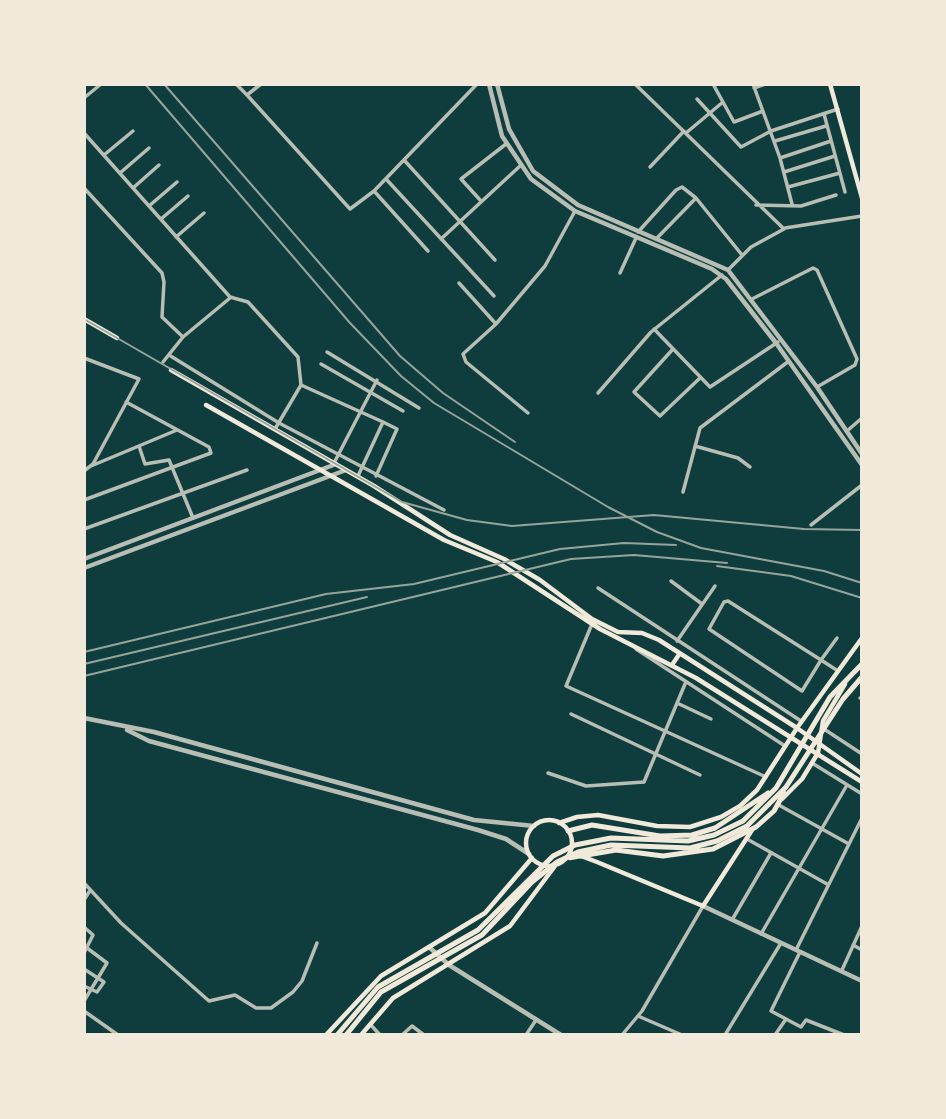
<!DOCTYPE html>
<html>
<head>
<meta charset="utf-8">
<style>
  body { margin:0 }
  #map { position:relative; width:946px; height:1119px; overflow:hidden; background:#0f3d3e; font-family:Signika,sans-serif }
  canvas { display:block }
  .frame { position:absolute; inset:0; border:86px solid #f1e9da; pointer-events:none }
</style>
</head>
<body>
<div id="map">
<canvas width="946" height="1119"></canvas>
<div class="frame"></div>
</div>
<script>
const context = document.querySelector('canvas').getContext('2d');
context.lineJoin = 'round';
function poly(rows) {
  const path = new Path2D();
  for (const r of rows) {
    if (r.length === 3) {
      path.moveTo(r[0] + r[2], r[1]);
      path.arc(r[0], r[1], r[2], 0, 2 * Math.PI);
      continue;
    }
    path.moveTo(r[0], r[1]);
    for (let i = 2; i < r.length; i += 2) path.lineTo(r[i], r[i + 1]);
  }
  return path;
}
function strokePath(path, color, width, dash) {
  context.strokeStyle = color;
  context.lineWidth = width;
  context.lineCap = dash ? 'butt' : 'round';
  context.setLineDash(dash || []);
  context.stroke(path);
}
strokePath(poly([
  [236,84,247,95,261,84],
  [635,84,784,229,751,247,728,270],
  [713,84,734,122,763,111],
  [753,84,780,158,792,204],
  [754,88,765,84],
  [247,95,350,209,374,191,477,84],
  [84,98,101,84],
  [697,99,741,147,771,131,838,109],
  [824,114,845,192],
  [84,133,230,297,248,302,298,357,301,385,275,429],
  [686,133,723,102],
  [775,141,826,126],
  [104,155,133,131],
  [780,158,831,141],
  [404,160,495,260],
  [650,167,684,131],
  [784,172,835,156],
  [120,173,149,148],
  [386,179,494,296],
  [788,187,840,173],
  [84,188,162,273,164,282,162,317,183,337,163,362],
  [133,188,159,165],
  [374,191,428,251],
  [481,201,461,179,506,144],
  [756,205,801,206,836,195],
  [149,206,177,182],
  [161,219,188,196],
  [785,228,862,216],
  [638,232,676,190,682,187,696,198,742,255],
  [176,237,204,213],
  [441,239,520,166],
  [656,239,696,198],
  [620,273,636,238],
  [459,283,496,324],
  [752,299,813,268,817,270,857,359,855,365,817,387],
  [654,329,710,387,778,342],
  [183,337,230,298],
  [673,349,634,392,660,416,700,378],
  [327,352,419,408],
  [169,355,279,423,444,510],
  [84,358,139,379,93,464,84,471],
  [321,364,403,411],
  [301,385,383,422],
  [598,393,651,332,722,275],
  [528,413,466,362,463,354,496,324,545,266,575,211],
  [847,431,862,418],
  [139,446,145,464,169,460,193,518],
  [695,446,738,458,750,467],
  [334,463,377,380],
  [91,466,177,430],
  [358,476,383,422,397,429,376,476],
  [683,492,700,428,789,361],
  [84,500,211,453,209,447,126,402],
  [811,525,862,485],
  [84,529,247,470],
  [671,581,702,604],
  [598,588,801,721],
  [592,624,566,686,766,777],
  [837,638,821,660,802,691,709,629,724,602,728,601,821,660,838,671],
  [677,641,715,586],
  [636,649,785,746],
  [860,698,862,699],
  [677,703,711,719],
  [571,714,700,775],
  [824,729,862,754],
  [812,763,862,794],
  [548,773,586,786,644,782,685,684],
  [777,804,849,844],
  [747,839,827,884],
  [84,883,121,923,209,1001,235,995,256,1008,271,1008,293,992,302,981,317,943],
  [84,900,89,892],
  [732,920,771,853],
  [84,927,93,935,84,953],
  [761,934,847,785],
  [853,945,862,950],
  [796,950,862,818],
  [84,969,104,982,97,992,84,986],
  [842,970,862,926],
  [84,1001,107,963,87,948],
  [84,1011,118,1035],
  [638,1016,682,1035],
  [786,1019,801,1027,806,1020,844,1035],
  [370,1024,380,1035],
  [84,1034,85,1035],
  [402,1035,412,1026,424,1035],
  [526,1035,536,1020],
  [622,1035,642,1011,703,906],
  [725,1035,781,943],
  [775,1035,786,1019,771,1011,800,952]
]), '#b8beb3', 3.5);
strokePath(poly([
  [489,84,502,136,531,179,575,211,712,269,726,279,776,343,862,465],
  [497,84,509,129,533,171,578,205,728,270,817,387,862,454],
  [84,559,336,464],
  [84,568,346,470],
  [84,718,154,732,474,820,534,826],
  [127,730,149,741,478,830,506,839,529,854],
  [703,906,862,981],
  [430,948,449,965,561,1035]
]), '#b8beb3', 4.5);
strokePath(poly([
  [830,84,862,198],
  [84,319,117,338],
  [171,370,374,486,450,535,504,559,540,580,592,619,618,632,642,633,659,640,797,728,862,774],
  [206,405,444,540,497,562,600,629,696,678,862,782],
  [672,665,680,653],
  [782,799,802,779,818,753,823,721,845,684],
  [549,843,23],
  [559,823,577,817,598,815,657,826,690,827,721,817,740,806,757,790,797,728,862,638],
  [570,858,581,856,597,862,703,906,752,830],
  [326,1035,381,976,485,913,532,858],
  [361,1035,393,998,510,926,555,866]
]), '#f1e9da', 4.5);
strokePath(poly([
  [568,831,592,825,660,836,692,835,715,828,768,793],
  [581,856,616,850,663,856,713,849,756,827,774,811,784,793],
  [337,1035,378,987,478,930,553,856,575,845,611,838,688,841,714,835,743,821,776,788,830,697,862,664],
  [346,1035,381,992,482,935,532,882,557,862,578,852,611,845,690,848,717,841,747,826,786,787,843,699,862,677]
]), '#f1e9da', 5);
strokePath(poly([
  [145,84,350,323,401,376,434,403,608,507,657,532,701,548,824,571,862,583],
  [164,84,400,356,443,393,515,442],
  [84,319,402,502,467,520,512,526,654,515,804,529,862,530],
  [717,566,791,576,862,598],
  [84,652,326,594,414,584,560,549,624,543,676,545],
  [84,664,367,597],
  [84,676,571,559,634,555,727,563]
]), '#97a49c', 2);
</script>
</body>
</html>
